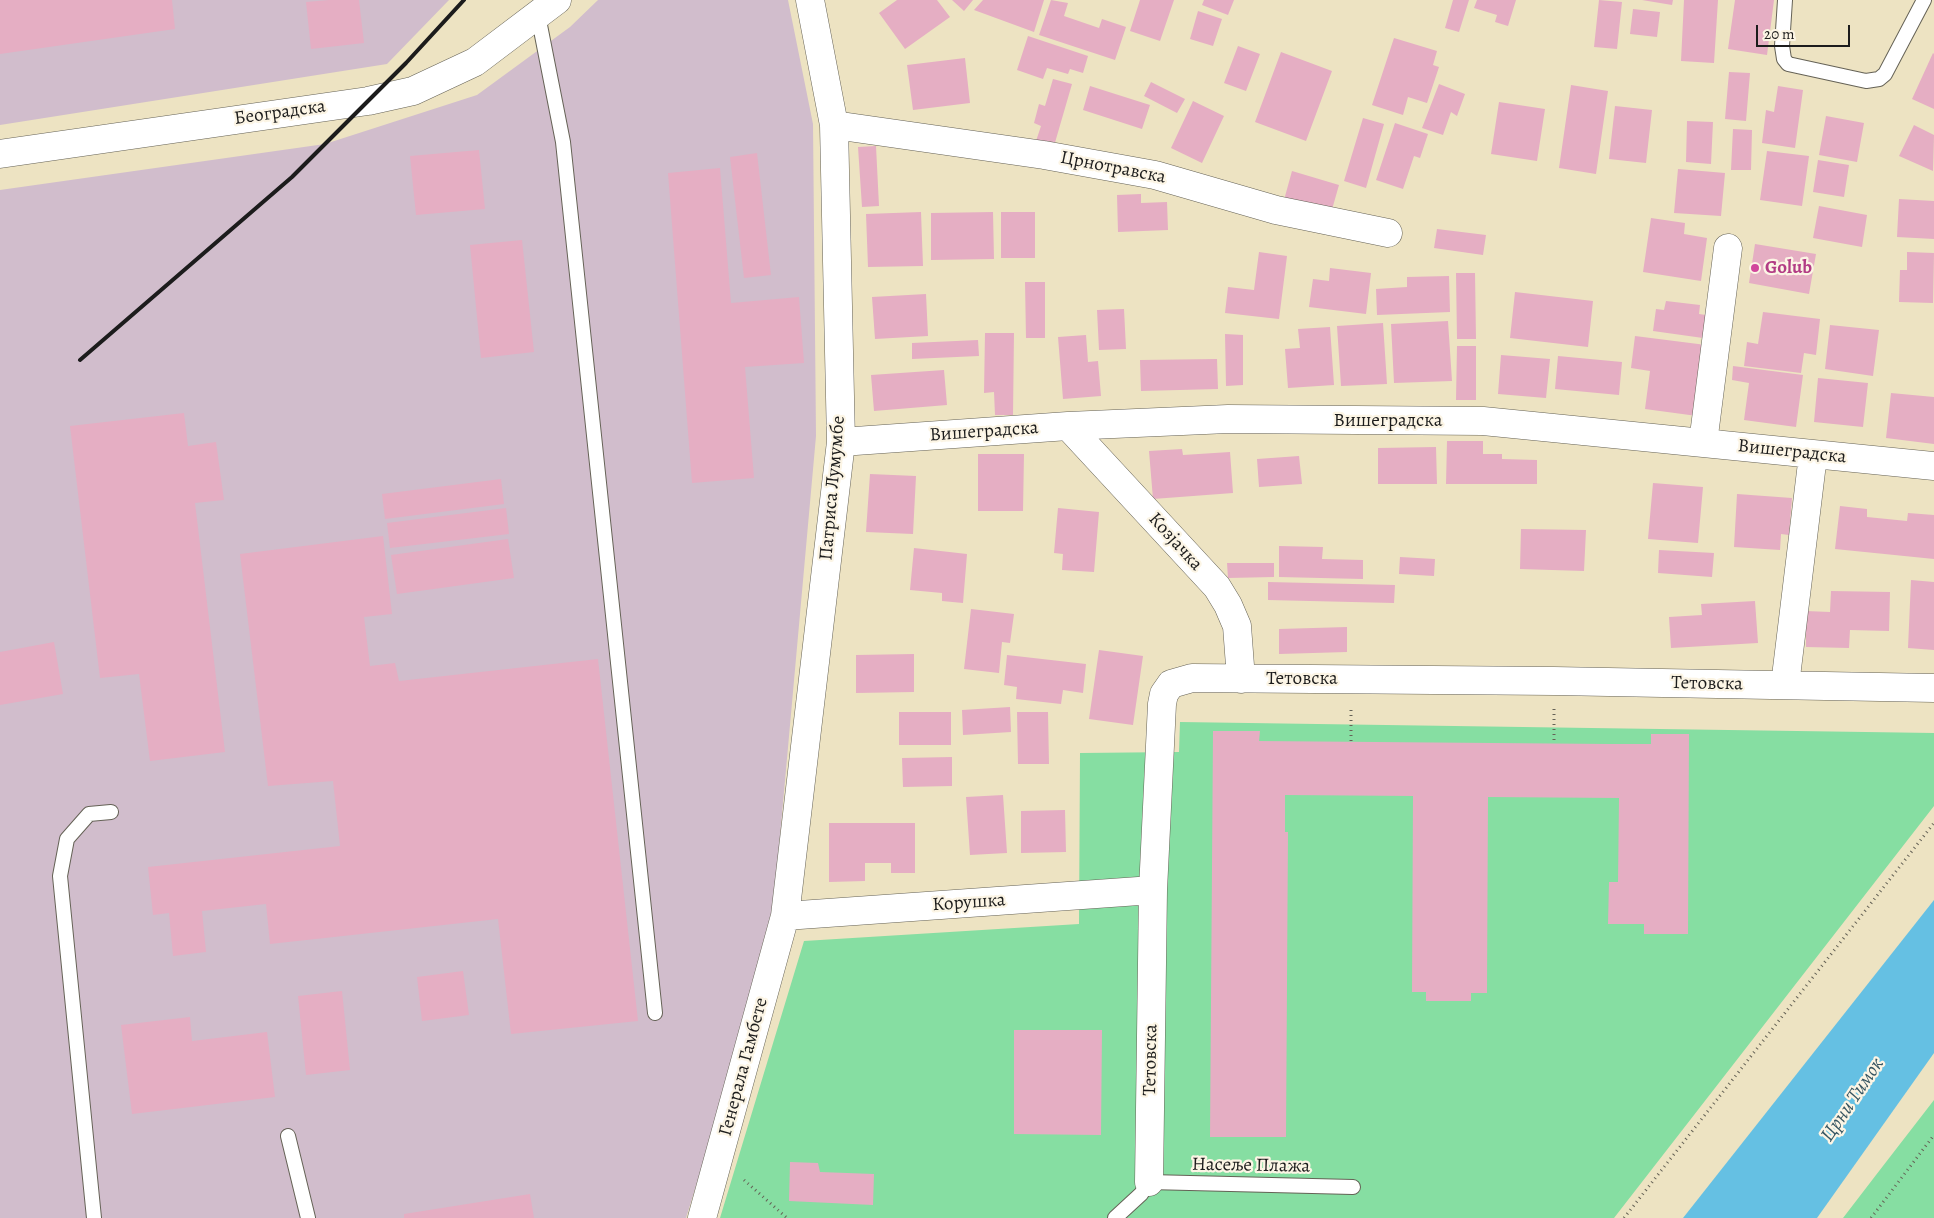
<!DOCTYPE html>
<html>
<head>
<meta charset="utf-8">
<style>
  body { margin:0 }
  #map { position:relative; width:1934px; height:1218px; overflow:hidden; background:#ede3c2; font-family:Alegreya,serif }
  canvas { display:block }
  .scale { position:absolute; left:1756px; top:25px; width:94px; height:22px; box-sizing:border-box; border:2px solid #1c1c1c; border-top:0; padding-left:6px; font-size:15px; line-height:18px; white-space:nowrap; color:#1c1c1c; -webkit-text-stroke:4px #fcf5e5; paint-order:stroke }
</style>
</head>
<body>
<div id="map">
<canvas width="1934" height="1218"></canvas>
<div class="scale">20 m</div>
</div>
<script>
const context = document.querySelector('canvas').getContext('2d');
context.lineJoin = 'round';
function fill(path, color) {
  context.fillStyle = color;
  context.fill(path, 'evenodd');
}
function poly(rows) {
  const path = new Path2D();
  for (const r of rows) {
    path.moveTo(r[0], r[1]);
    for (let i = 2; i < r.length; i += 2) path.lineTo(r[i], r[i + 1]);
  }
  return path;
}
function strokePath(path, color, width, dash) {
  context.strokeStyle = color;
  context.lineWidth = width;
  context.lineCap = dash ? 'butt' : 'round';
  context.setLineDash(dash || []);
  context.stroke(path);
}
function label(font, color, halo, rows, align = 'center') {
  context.font = font + ' Alegreya,serif';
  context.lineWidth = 4.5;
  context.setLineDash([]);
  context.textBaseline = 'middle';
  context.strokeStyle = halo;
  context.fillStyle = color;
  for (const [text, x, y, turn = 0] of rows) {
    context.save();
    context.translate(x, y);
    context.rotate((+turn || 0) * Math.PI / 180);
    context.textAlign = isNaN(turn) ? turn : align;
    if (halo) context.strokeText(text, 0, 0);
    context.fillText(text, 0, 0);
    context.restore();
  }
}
fill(poly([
  [0,0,449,0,387,64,0,125],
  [598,0,788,0,813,124,816,436,774,903,704,1160,686,1218,0,1218,0,190,325,144,477,95,570,27]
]), '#d1bdcc');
fill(poly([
  [1180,722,1934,733,1934,806,1614,1218,720,1218,804,941,1079,924,1080,753,1179,752],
  [1934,1100,1934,1218,1843,1218,1876,1175]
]), '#86dea2');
fill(poly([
  [1934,900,1934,1053,1817,1218,1683,1218]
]), '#65c0e3');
fill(poly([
  [0,0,172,0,175,29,0,54],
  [329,0,359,0,364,43,311,49,306,2],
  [897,0,937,0,950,17,905,49,879,13],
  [952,0,973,0,964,11],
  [983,0,1044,0,1034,32,974,10],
  [1051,0,1068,3,1064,16,1099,28,1102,19,1126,27,1115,60,1039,35],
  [1140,0,1174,0,1160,41,1130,31],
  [1204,0,1234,0,1228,15,1202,5],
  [1453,0,1469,0,1459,32,1445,28],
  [1477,0,1516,0,1508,26,1495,22,1497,15,1474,8],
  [1599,0,1622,2,1617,49,1594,47],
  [1642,0,1673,0,1672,5],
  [1684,0,1718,0,1714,63,1681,61],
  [1735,0,1774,0,1767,55,1728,49],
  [1633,9,1660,12,1657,37,1630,34],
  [1198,11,1222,19,1213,46,1190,39],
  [1028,36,1088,56,1083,73,1070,69,1068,74,1047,68,1043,79,1017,70],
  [1394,38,1437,51,1433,65,1439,67,1427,103,1408,97,1403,115,1372,105],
  [1238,46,1260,54,1246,91,1224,83],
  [1281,52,1332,71,1306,141,1255,122],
  [1933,53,1934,54,1934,109,1912,99],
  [965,58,970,103,913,110,907,65],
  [1729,72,1750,73,1746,121,1725,119],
  [1053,79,1072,84,1054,146,1036,141,1041,126,1034,123,1039,104,1045,106],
  [1151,82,1185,99,1177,113,1144,96],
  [1439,84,1465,94,1457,116,1451,112,1443,135,1422,128],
  [1571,85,1608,91,1596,174,1559,168],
  [1090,86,1150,105,1142,129,1083,110],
  [1778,86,1803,90,1795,148,1762,143,1766,110,1774,112],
  [1193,101,1224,116,1202,163,1171,148],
  [1499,102,1545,109,1537,161,1491,154],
  [1615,106,1652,110,1646,163,1609,159],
  [1826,116,1864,123,1857,162,1819,155],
  [1363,118,1384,124,1366,188,1344,181],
  [1687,121,1713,122,1711,164,1686,162],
  [1395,123,1428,134,1420,158,1414,156,1403,189,1376,180],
  [1914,125,1934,135,1933,171,1899,156],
  [1733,129,1752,130,1751,170,1731,170],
  [876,146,879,206,862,207,858,147],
  [479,150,485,209,416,215,410,156],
  [1767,151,1809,156,1802,206,1760,200],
  [757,153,771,275,744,278,730,157],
  [1818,160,1849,165,1844,197,1813,192],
  [720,168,731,303,799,297,804,363,745,367,754,478,692,483,668,173],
  [1678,169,1725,173,1721,216,1674,213],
  [1292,171,1339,185,1331,213,1284,200],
  [1141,194,1141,203,1167,202,1168,230,1118,232,1117,195],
  [1899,199,1934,201,1934,239,1897,237],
  [1819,206,1867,215,1862,247,1813,238],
  [921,212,923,266,868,267,866,214],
  [993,212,994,259,931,260,931,213],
  [1001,212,1035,212,1035,258,1001,258],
  [1651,218,1685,223,1684,234,1707,238,1701,281,1643,272],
  [1437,229,1486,235,1483,255,1434,248],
  [522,240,534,352,481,358,470,245],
  [1755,244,1816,254,1809,294,1749,283],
  [1259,252,1287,256,1279,319,1225,313,1228,287,1254,290],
  [1907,252,1934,253,1933,303,1899,302,1900,270,1907,270],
  [1330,268,1371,273,1366,314,1309,307,1313,279,1329,281],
  [1456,273,1475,273,1476,339,1457,339],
  [1449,276,1450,312,1377,315,1376,289,1407,287,1407,277],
  [1025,282,1045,282,1045,338,1026,338],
  [1515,292,1593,301,1588,347,1510,338],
  [926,294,928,336,875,339,872,297],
  [1666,301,1700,305,1699,314,1706,315,1703,338,1653,331,1656,309,1664,310],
  [1124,309,1126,349,1099,350,1097,310],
  [1763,312,1820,319,1816,355,1804,353,1801,373,1744,366,1747,342,1758,344],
  [1448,321,1452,381,1394,383,1391,324],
  [1383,323,1387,384,1341,386,1337,326],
  [1830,325,1879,330,1873,376,1825,369],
  [1330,327,1334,385,1288,388,1285,349,1300,348,1298,329],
  [985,333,1014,333,1013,415,995,415,994,392,984,393],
  [1225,334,1243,335,1243,385,1226,386],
  [1086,335,1088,362,1098,361,1101,396,1063,399,1058,337],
  [1635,336,1706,345,1697,416,1645,409,1650,371,1631,368],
  [978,340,979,356,912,359,912,343],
  [1457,346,1476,346,1476,400,1456,400],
  [1501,355,1550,359,1546,398,1498,394],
  [1558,356,1622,362,1619,395,1555,389],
  [1217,359,1218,389,1141,391,1140,360],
  [1733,366,1803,375,1796,427,1744,420,1749,383,1732,380],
  [944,370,947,405,874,411,871,375],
  [1818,378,1868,383,1863,427,1814,422],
  [1891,393,1934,397,1934,444,1886,438],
  [184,413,188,446,216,442,224,500,195,503,225,752,150,761,139,674,100,678,70,426],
  [1447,441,1483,441,1483,454,1502,454,1502,459,1537,460,1537,484,1446,484],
  [1436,447,1437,484,1378,484,1378,448],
  [1182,449,1183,455,1230,452,1233,493,1153,499,1149,451],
  [978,454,1024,454,1023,511,978,511],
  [1299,456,1302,484,1259,487,1257,459],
  [870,474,916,476,913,534,866,532],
  [501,479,504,504,385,519,382,494],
  [1653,483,1703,487,1698,543,1648,539],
  [1737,494,1792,498,1789,535,1781,534,1780,550,1734,547],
  [1840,506,1867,509,1867,517,1907,521,1908,513,1934,515,1934,559,1835,549],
  [506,508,509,534,390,548,387,523],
  [1058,508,1099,512,1094,572,1062,570,1063,554,1054,553],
  [1521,529,1586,530,1584,571,1520,569],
  [383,536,392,614,364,617,370,666,395,663,399,681,598,659,638,1021,511,1034,498,919,270,944,266,904,202,911,206,952,173,956,169,913,153,915,148,867,340,846,333,781,268,786,240,554],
  [508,539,514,578,397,594,391,555],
  [1279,546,1323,547,1322,559,1363,560,1363,579,1279,577],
  [914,548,967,554,963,603,942,601,942,593,910,590],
  [1659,550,1714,553,1712,577,1658,573],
  [1400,557,1435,559,1434,576,1399,574],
  [1227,563,1274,563,1274,577,1228,578],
  [1911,580,1934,582,1934,650,1908,648],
  [1268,582,1395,585,1394,603,1268,600],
  [1831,591,1890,592,1889,631,1850,630,1849,648,1806,647,1806,611,1830,612],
  [1755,601,1758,643,1671,648,1669,617,1702,615,1701,604],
  [971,609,1014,614,1010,643,1002,642,999,673,964,669],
  [1347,627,1347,652,1279,654,1279,629],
  [54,642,63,694,0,705,0,652],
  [1099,650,1143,656,1133,725,1089,719],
  [914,654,914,692,856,693,856,655],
  [1007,655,1086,664,1083,693,1063,690,1061,704,1016,699,1017,687,1004,685],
  [1010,707,1011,732,963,735,962,710],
  [899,712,951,712,951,745,899,745],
  [1017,712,1048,712,1049,764,1018,764],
  [1213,731,1260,731,1259,741,1609,744,1651,744,1651,734,1689,734,1688,934,1644,934,1644,924,1608,924,1609,882,1618,882,1619,798,1488,797,1487,993,1471,993,1471,1001,1426,1001,1426,992,1412,992,1413,796,1285,795,1285,832,1288,832,1286,1137,1210,1137],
  [952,757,952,786,903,787,902,758],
  [1003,795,1007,853,970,855,966,797],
  [1065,810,1066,852,1021,853,1021,811],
  [829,823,915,823,915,873,891,873,891,863,865,863,865,881,829,882],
  [463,971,469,1015,422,1021,417,977],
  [342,991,350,1070,306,1075,298,996],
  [190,1017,192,1041,267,1032,275,1097,132,1114,121,1025],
  [1014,1030,1102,1030,1101,1135,1014,1134],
  [790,1162,818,1163,820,1172,874,1174,873,1205,789,1201],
  [530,1194,534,1218,404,1218,404,1214]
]), '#e5aec3');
const lane = poly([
  [1785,0,1782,46,1784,59,1788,64,1866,81,1879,79,1885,74,1924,0],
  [538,15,563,142,655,1013],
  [288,1136,308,1218],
  [94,1218,60,876,67,839,89,814,111,812],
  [1115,1218,1141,1194,1149,1182,1353,1187]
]);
const street = poly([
  [834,125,1044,155,1155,175,1276,210,1388,233],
  [0,154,368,101,413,91,475,62,557,0],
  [1068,426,1217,587,1228,605,1237,626,1241,679],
  [841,442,1068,426,1228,419,1483,421,1934,466],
  [1703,443,1728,248],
  [1785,685,1813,455],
  [785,916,1153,890],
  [1149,1182,1153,890,1162,704,1164,694,1171,684,1192,678,1554,681,1934,688],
  [702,1218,785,916,841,442,834,125,810,0]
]);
strokePath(lane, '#656256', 16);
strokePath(street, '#656256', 29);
strokePath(poly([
  [1554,709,1554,743],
  [1351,710,1351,742],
  [744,1180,787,1218],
  [1624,1218,1934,823],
  [1871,1218,1934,1135]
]), '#656256', 3, [1, 4]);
strokePath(lane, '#fff', 14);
strokePath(street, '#fff', 28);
strokePath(poly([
  [80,360,292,177,406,63,464,0]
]), '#1c1c1c', 4);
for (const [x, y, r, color] of [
  [1755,268,5,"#d1479c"]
]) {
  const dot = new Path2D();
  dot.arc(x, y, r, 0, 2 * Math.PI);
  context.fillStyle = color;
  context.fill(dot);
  strokePath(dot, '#fcf5e5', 2);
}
label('19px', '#1c1c1c', '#fcf5e5', [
  ["Београдска",280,113,-8],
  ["Црнотравска",1113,168,11],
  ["Вишеградска",1388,421],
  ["Вишеградска",984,432,-4],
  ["Вишеградска",1792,452,6],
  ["Патриса Лумумбе",833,488,-85],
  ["Козјачка",1175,542,48],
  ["Тетовска",1302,679],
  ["Тетовска",1707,684,1],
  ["Корушка",969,903,-4],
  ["Тетовска",1151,1060,-89],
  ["Генерала Гамбете",744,1067,-75],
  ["Насеље Плажа",1251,1166,1]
]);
label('bold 19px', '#b23c85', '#fcf5e5', [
  ["Golub",1765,268]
], 'left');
label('italic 20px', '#365562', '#fcf5e5', [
  ["Црни Тимок",1853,1100,-56]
]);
</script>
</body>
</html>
